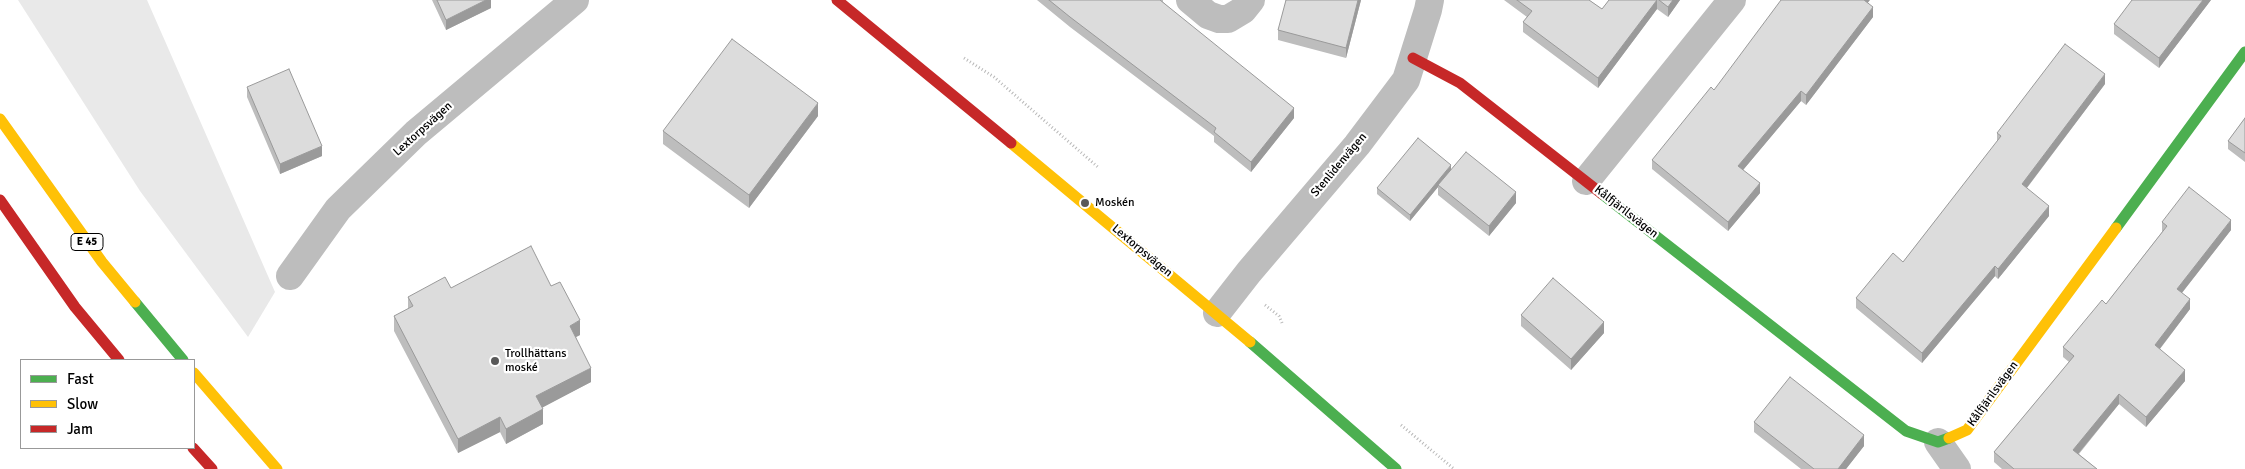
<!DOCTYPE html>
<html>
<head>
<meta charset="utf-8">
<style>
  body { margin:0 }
  #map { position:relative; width:2245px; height:469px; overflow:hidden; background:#fff; font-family:Signika,sans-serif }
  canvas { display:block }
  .legend { position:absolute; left:20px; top:359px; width:175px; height:90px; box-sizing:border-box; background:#fff; border:1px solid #999; margin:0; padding:6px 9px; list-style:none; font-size:15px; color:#000 }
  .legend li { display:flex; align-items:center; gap:10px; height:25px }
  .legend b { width:25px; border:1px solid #999 }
</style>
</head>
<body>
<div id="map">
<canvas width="2245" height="469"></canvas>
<ul class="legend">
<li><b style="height:6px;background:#4caf50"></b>Fast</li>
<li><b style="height:6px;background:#ffc107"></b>Slow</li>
<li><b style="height:6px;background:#c62828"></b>Jam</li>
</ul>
</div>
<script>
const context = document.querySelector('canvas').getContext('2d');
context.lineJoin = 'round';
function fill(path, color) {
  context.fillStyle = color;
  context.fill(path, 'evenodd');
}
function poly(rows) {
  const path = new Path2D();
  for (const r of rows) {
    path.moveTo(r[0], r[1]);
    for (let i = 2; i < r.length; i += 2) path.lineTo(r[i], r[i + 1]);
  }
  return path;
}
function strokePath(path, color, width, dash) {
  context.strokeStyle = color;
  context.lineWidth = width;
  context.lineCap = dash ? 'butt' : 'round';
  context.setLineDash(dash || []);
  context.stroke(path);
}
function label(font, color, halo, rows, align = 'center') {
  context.font = font + ' Signika,sans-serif';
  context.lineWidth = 4.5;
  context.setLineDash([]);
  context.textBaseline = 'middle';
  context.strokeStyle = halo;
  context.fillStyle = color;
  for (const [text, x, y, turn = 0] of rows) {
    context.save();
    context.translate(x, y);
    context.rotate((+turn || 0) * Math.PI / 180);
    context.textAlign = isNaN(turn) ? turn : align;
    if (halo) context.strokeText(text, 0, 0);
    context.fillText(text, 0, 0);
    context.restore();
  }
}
fill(poly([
  [18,0,147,0,275,292,248,337,140,191]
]), '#e9e9e9');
strokePath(poly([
  [964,58,994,77,1099,168],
  [1265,305,1279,316,1282,323],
  [1401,425,1454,469]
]), '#b8b8b8', 3, [1, 2.5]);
strokePath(poly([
  [1190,0,1208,15,1219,19,1228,19,1243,10,1251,0],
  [1586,181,1732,0],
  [290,276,338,209,416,133,575,0],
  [1217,313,1249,272,1357,145,1406,80,1428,10,1430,0],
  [1938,442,1957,469]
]), '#bdbdbd', 28);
strokePath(poly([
  [1602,194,1906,431,1938,442,1949,438],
  [2116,228,2245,52],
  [135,302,183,360],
  [1250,342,1396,469]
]), '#4caf50', 11);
strokePath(poly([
  [0,119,102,262,135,302],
  [1011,143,1250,342],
  [194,373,277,469],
  [1949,438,1967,430,2116,228]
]), '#ffc107', 11);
strokePath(poly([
  [837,0,1011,143],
  [1413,58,1460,83,1602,194],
  [0,200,75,307,119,360],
  [193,448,212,469]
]), '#c62828', 11);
fill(poly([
  [432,0,491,0,491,8,446,30],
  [1037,0,1163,0,1163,2,1294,118,1251,172,1214,142,1214,136,1070,27],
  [1361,0,1346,58,1278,40,1278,30],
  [1504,0,1589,0,1602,9,1609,0,1680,0,1668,17,1657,9,1598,88,1523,32,1523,22,1527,17],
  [2211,0,2159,68,2114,34,2114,24],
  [1868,3,1873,17,1806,105,1801,101,1743,170,1760,193,1728,231,1652,169,1652,160],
  [2105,84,2027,188,2049,216,1998,279,1995,276,1922,363,1856,308,1856,298,1903,262,1997,142,1997,133],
  [247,87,322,156,280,174,247,97],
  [818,116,749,208,663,144,663,131],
  [2245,118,2245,162,2228,149,2228,141],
  [1451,169,1516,203,1489,236,1438,195,1438,187,1410,221,1377,194,1377,188],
  [2162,222,2231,230,2182,293,2190,309,2160,349,2185,381,2146,427,2119,404,2079,454,2097,469,2002,469,1994,462,1994,452,2069,362,2063,357,2063,347,2106,304,2162,232],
  [551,286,580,335,576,337,591,382,542,407,543,424,506,444,500,432,458,453,394,331,394,316,408,309,408,297,451,288],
  [1521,315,1604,333,1571,370,1521,326],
  [1754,422,1864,446,1846,469,1801,469,1754,432]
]), '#bdbdbd');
fill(poly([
  [486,0,491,0,491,8,446,30,446,20],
  [1358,0,1361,0,1346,58,1346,48],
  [1657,0,1657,9,1598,88,1598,78],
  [1673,0,1680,0,1668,17,1668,7],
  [1863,0,1870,0,1863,9],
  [2203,0,2211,0,2159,68,2159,58],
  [1873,7,1873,17,1806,105,1806,95],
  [2105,74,2105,84,2022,194,2022,184],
  [1801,91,1801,101,1738,176,1738,166],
  [818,103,818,116,749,208,749,195],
  [1294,108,1294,118,1251,172,1251,162],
  [322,146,322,156,280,174,280,164],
  [1451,165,1451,171,1438,185,1438,187,1410,221,1410,215],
  [1760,183,1760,193,1728,231,1728,222],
  [1516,192,1516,203,1489,236,1489,226],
  [2049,206,2049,216,1998,279,1998,269],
  [2231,220,2231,230,2177,299,2177,289],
  [1995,266,1995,276,1922,363,1922,353],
  [2190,299,2190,309,2155,355,2155,345],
  [580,320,580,335,570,340,570,326],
  [1604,322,1604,333,1571,370,1571,359],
  [591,368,591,382,536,411,536,396],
  [2185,370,2185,381,2146,427,2146,417],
  [2119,394,2119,404,2073,460,2073,450],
  [543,409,543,424,506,444,506,429],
  [500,417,500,432,458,453,458,439],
  [1864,435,1864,446,1846,469,1838,469]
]), '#9a9a9a');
const building = poly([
  [437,0,486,0,446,20,437,0],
  [1049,0,1160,0,1294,108,1251,162,1214,132,1216,128,1070,17,1049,0],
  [1286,0,1358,0,1346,48,1278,30,1286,0],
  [1517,0,1589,0,1602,9,1609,0,1657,0,1598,78,1523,22,1532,11,1517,0],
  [1659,0,1673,0,1668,7,1659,0],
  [1781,0,1864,0,1873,7,1806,95,1801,91,1738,166,1760,183,1728,222,1652,160,1711,87,1714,90,1781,0],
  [2132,0,2203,0,2159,58,2114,24,2132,0],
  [732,39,818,103,749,195,663,131,732,39],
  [2065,44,2105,74,2022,184,2049,206,1998,269,1995,266,1922,353,1856,298,1893,253,1903,262,2001,136,1997,133,2065,44],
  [289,69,322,146,280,164,247,87,289,69],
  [2245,118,2245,153,2228,141,2245,118],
  [1418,138,1451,165,1410,215,1377,188,1418,138],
  [1466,152,1516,192,1489,226,1438,185,1466,152],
  [2189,187,2231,220,2177,289,2190,299,2155,345,2185,370,2146,417,2119,394,2073,450,2097,469,2014,469,1994,452,2074,356,2063,347,2102,300,2106,304,2167,226,2162,222,2189,187],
  [531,246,551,286,560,282,580,320,570,326,591,368,536,396,543,409,506,429,500,417,458,439,394,316,413,306,408,297,445,277,451,288,531,246],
  [1553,278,1604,322,1571,359,1521,315,1553,278],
  [1790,377,1864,435,1838,469,1814,469,1754,422,1790,377]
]);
fill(building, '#dcdcdc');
strokePath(building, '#9a9a9a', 1);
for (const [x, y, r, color] of [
  [1085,203,5,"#595959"],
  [495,361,5,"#595959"]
]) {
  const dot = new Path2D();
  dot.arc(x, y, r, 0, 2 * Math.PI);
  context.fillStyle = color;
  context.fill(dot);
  strokePath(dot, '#fff', 2);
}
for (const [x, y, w] of [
  [87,242,32]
]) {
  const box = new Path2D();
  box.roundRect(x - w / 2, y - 8.5, w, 17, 4);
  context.fillStyle = '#fff';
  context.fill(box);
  strokePath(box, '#000', 1);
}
label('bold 11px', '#000', null, [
  ["E 45",87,242]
]);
label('12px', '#000', '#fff', [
  ["Lextorpsvägen",423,129,-42],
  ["Stenlidenvägen",1339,165,-50],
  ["Kålfjärilsvägen",1626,212,38],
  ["Lextorpsvägen",1142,251,40],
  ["Kålfjärilsvägen",1993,394,-54]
]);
label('12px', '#000', '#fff', [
  ["Moskén",1095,203],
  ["Trollhättans",505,354],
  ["moské",505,368]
], 'left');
</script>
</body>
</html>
